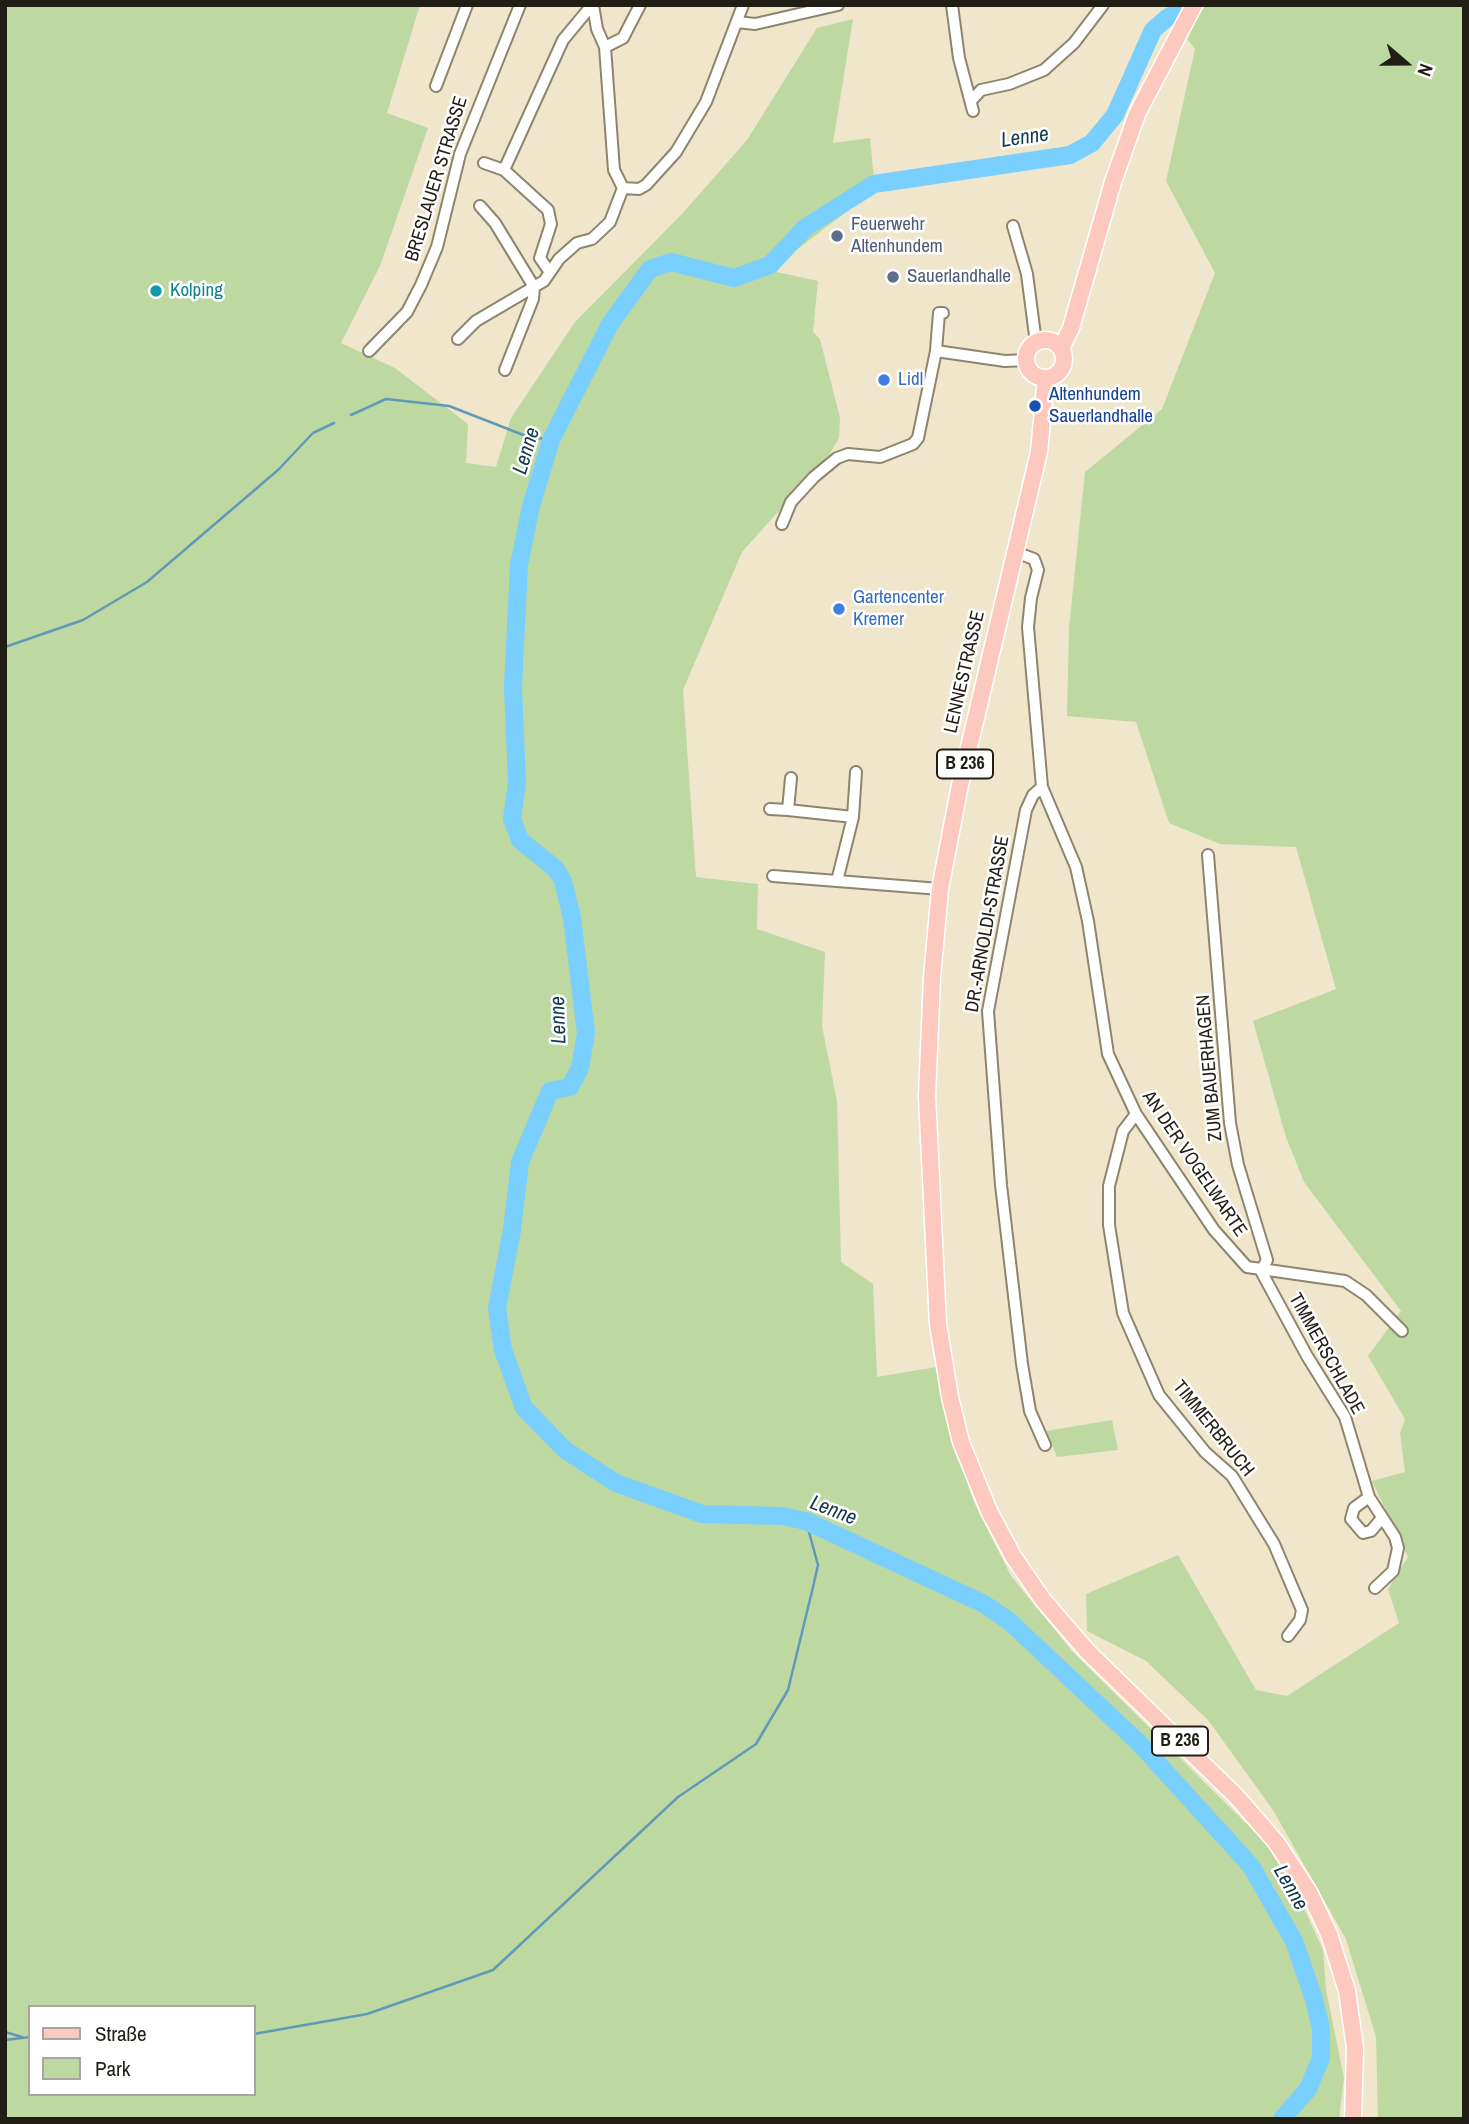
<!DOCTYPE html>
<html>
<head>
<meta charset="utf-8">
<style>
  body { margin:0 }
  #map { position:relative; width:1469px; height:2124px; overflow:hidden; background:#efe6cc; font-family:"Archivo Narrow",sans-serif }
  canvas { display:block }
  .frame { position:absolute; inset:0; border:7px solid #211e15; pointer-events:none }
  .legend { position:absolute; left:28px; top:2005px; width:228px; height:91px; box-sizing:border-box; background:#fff; border:2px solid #a6a5a1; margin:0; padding:9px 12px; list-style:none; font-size:21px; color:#211e15 }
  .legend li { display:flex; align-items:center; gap:14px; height:35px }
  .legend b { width:35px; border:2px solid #a6a5a1 }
  .north { position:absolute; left:1371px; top:28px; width:70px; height:70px; -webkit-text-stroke:5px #fff; paint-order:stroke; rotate:110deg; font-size:19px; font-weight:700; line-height:28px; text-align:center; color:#211e15 }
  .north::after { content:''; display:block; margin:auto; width:24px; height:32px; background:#211e15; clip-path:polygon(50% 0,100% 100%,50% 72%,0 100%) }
</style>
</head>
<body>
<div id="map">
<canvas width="1469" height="2124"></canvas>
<div class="frame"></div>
<ul class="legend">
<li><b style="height:9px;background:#fdc8bd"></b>Straße</li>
<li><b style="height:19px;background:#bed8a2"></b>Park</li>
</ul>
<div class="north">N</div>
</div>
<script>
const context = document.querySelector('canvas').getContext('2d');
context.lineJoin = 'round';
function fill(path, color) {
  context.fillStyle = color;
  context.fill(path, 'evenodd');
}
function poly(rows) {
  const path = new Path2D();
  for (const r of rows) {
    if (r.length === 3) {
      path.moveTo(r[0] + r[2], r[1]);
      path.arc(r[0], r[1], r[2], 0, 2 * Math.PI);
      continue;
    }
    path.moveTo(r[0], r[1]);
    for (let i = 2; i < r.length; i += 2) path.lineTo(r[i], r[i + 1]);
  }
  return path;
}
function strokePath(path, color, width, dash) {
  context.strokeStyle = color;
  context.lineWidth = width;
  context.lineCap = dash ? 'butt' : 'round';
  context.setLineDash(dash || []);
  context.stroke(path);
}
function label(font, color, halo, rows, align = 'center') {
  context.font = font + ' "Archivo Narrow",sans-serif';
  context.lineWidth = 5;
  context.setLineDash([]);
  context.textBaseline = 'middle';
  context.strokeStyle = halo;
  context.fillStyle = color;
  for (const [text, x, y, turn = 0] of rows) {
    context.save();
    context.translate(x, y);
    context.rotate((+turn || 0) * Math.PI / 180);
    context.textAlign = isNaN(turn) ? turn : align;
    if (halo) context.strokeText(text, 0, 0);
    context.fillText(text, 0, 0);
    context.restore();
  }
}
fill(poly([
  [5,5,420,5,387,113,428,128,380,266,341,343,395,368,468,424,466,463,496,467,511,418,575,322,682,214,747,140,817,28,853,19,833,143,870,138,875,190,778,264,777,272,818,281,813,332,820,339,840,418,839,438,829,455,742,552,683,690,696,877,758,884,757,929,825,952,822,1026,837,1101,841,1262,873,1284,877,1377,936,1367,948,1426,974,1502,1011,1576,1072,1651,1265,1842,1299,1897,1323,1950,1326,1990,1344,2078,1339,2119,5,2119],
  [30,2007,254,2007,254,2094,30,2094],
  [1206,5,1464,5,1464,2119,1378,2119,1376,2037,1346,1939,1273,1810,1208,1720,1146,1661,1087,1631,1086,1594,1178,1555,1256,1690,1287,1696,1399,1623,1388,1589,1408,1557,1372,1481,1405,1472,1400,1433,1405,1419,1368,1356,1401,1311,1304,1182,1286,1137,1253,1021,1336,989,1296,847,1220,844,1169,823,1136,722,1067,716,1069,628,1085,472,1162,409,1215,273,1166,181,1195,49,1184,35],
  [1112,1420,1118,1450,1057,1457,1046,1431]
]), '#bed8a2');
strokePath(poly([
  [351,415,386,399,449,406,526,436,551,440],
  [5,647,83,620,147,582,278,470,313,433,334,423],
  [5,2032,22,2037],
  [254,2034,367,2014,493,1970,678,1797,756,1744,788,1690,813,1587,818,1565,806,1521],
  [5,2040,30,2037]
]), '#5f9ab7', 2.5);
strokePath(poly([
  [1191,5,1167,18,1153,30,1115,115,1092,143,1070,155,874,184,806,227,770,265,734,278,671,262,650,269,610,324,551,440,531,506,519,565,513,687,517,783,512,819,520,840,556,869,563,881,572,918,586,1033,580,1068,570,1087,550,1091,520,1162,512,1230,497,1308,503,1350,524,1408,565,1450,616,1483,702,1514,782,1516,806,1521,984,1604,1009,1621,1140,1744,1251,1866,1294,1941,1314,1999,1321,2029,1321,2058,1308,2089,1282,2119]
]), '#79cffd', 18);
const street = poly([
  [593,5,597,29,605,47,614,170,623,188],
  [952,5,959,58,973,111],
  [737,22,755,24,838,5],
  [605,47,623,38,640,5],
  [436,86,467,5],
  [971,101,981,90,1009,84,1044,70,1074,43,1103,5],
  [484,163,504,170,548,210,551,224,540,258,549,271],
  [504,170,563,40,592,5],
  [623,188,639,189,646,185,676,152,706,102,743,5],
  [480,206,495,223,534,287,533,299,505,370],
  [1013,226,1027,274,1036,343],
  [458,339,476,321,544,281,559,259,577,243,592,239,610,222,623,188],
  [369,351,407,312,421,285,437,247,460,154,520,5],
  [936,351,939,313,943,313],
  [782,524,791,502,814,477,837,458,848,454,880,457,913,444,918,438,936,351,1005,361,1027,360],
  [1015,552,1034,559,1038,570,1031,598,1028,627,1042,787,1033,795,1026,810,988,1011,1001,1185,1022,1364,1030,1411,1045,1445],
  [791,778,788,810,853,817],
  [1042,787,1076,867,1088,921,1108,1054,1136,1114,1214,1230,1247,1267,1345,1281,1366,1295,1402,1331],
  [770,809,788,810],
  [1208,855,1230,1123,1238,1165,1267,1260,1261,1271],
  [773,876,940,889],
  [837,881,853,817,856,772],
  [1136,1114,1123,1131,1109,1186,1109,1225,1123,1313,1159,1395,1205,1452,1232,1476,1274,1544,1302,1610,1300,1620,1288,1636],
  [1261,1271,1307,1356,1345,1417,1369,1497,1395,1537,1398,1548,1393,1571,1375,1588],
  [1369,1497,1354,1508,1351,1519,1363,1533,1371,1531,1382,1518]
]);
const primary = poly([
  [1045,359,19],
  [1061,348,1071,328,1113,182,1137,114,1194,5],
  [1046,378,1039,452,960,785,940,889,932,978,927,1096,938,1324,950,1397,961,1442,989,1511,1013,1556,1043,1600,1087,1651,1236,1796,1276,1842,1309,1892,1329,1934,1347,1991,1355,2048,1353,2119]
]);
strokePath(street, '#8d856d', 14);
strokePath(primary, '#fff', 19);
strokePath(street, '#fff', 10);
strokePath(primary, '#fdc8bd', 16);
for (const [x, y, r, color] of [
  [837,236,7,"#5c6f8a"],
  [893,277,7,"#5c6f8a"],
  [156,291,7,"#0f9aa8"],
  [884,380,7,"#3f7fe0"],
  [1035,406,7,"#1a4fb4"],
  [839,609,7,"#3f7fe0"]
]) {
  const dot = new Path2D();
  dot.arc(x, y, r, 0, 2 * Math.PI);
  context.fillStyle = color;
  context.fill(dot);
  strokePath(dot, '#fff', 2.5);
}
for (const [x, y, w] of [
  [965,764,56],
  [1180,1741,56]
]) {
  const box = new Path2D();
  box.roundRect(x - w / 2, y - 14.5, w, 29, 5);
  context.fillStyle = '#fff';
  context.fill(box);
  strokePath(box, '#211e15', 2);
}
label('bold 18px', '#211e15', null, [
  ["B 236",965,764],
  ["B 236",1180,1741]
]);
label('19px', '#211e15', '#fff', [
  ["BRESLAUER STRASSE",437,179,-73],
  ["LENNESTRASSE",965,672,-77],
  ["DR.-ARNOLDI-STRASSE",988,924,-80],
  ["ZUM BAUERHAGEN",1210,1068,-95],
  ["AN DER VOGELWARTE",1194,1164,56],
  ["TIMMERSCHLADE",1326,1354,61],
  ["TIMMERBRUCH",1213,1429,51]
]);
label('19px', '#4e5e75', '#fff', [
  ["Feuerwehr",851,225],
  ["Altenhundem",851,247],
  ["Sauerlandhalle",907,277]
], 'left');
label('19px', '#0d838f', '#fff', [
  ["Kolping",170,291]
], 'left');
label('19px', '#366cbe', '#fff', [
  ["Lidl",898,380],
  ["Gartencenter",853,598],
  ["Kremer",853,620]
], 'left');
label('19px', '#164399', '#fff', [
  ["Altenhundem",1049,395],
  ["Sauerlandhalle",1049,417]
], 'left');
label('italic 21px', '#12384b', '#fff', [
  ["Lenne",1025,138,-8],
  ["Lenne",527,451,-73],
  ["Lenne",559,1020,-92],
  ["Lenne",833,1511,21],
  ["Lenne",1290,1888,60]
]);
</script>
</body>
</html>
